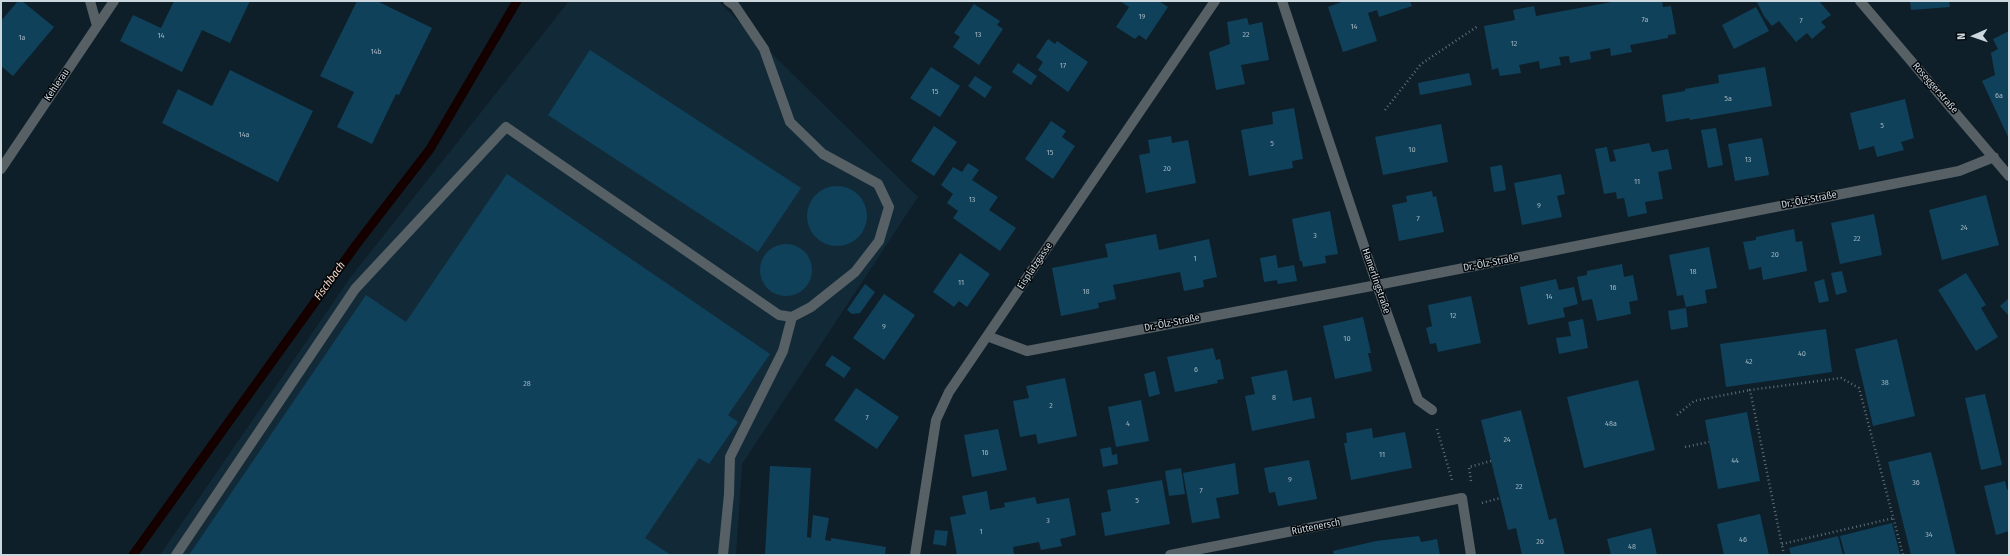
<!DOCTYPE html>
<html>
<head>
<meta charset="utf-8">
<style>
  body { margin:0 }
  #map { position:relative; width:2010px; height:556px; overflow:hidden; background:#0e1f29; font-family:"Fira Sans Condensed",sans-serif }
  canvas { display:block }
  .frame { position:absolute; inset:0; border:2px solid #ccd7de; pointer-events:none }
  .north { position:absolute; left:1954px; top:16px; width:40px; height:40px; -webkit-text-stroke:3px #03080c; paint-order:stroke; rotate:268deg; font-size:11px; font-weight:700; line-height:16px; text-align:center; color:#ccd7de }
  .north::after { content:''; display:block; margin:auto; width:14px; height:18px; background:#ccd7de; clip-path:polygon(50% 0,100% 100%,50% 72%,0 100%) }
</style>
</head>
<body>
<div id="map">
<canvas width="2010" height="556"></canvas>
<div class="frame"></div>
<div class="north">N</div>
</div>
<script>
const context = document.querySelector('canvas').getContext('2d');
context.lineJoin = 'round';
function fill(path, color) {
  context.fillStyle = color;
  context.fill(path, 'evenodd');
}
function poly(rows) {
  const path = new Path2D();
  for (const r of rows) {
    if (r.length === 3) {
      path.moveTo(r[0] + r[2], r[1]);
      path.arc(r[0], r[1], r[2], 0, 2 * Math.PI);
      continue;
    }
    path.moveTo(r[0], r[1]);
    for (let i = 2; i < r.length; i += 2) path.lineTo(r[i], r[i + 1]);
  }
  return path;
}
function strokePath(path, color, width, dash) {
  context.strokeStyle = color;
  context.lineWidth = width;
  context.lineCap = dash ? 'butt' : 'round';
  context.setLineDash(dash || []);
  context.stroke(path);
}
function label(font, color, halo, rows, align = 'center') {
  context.font = font + ' "Fira Sans Condensed",sans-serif';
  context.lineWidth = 3;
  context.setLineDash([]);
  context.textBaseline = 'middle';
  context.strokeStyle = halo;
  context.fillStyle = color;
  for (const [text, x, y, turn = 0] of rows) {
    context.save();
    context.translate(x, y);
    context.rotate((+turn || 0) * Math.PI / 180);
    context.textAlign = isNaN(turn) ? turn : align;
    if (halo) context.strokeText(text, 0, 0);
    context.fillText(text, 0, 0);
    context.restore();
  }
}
fill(poly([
  [569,1,718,1,918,197,742,464,736,555,160,555,350,278]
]), '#122a37');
strokePath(poly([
  [133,555,356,245,430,149,517,1]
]), '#150000', 9);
fill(poly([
  [18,1,22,1,54,27,13,76,1,66,1,21],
  [174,1,250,1,230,43,202,30,182,72,120,41,133,15,161,28],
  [357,1,377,1,432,28,399,95,396,94,372,144,337,127,354,92,320,76],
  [1120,1,1159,1,1168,7,1146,40,1139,35,1135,39,1116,27,1129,7],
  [1344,1,1410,1,1412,6,1379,17,1377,10,1368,13,1377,41,1343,52,1328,7],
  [1617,1,1662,1,1663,7,1671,6,1676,34,1668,35,1668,38,1630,45,1632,52,1611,56,1610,48,1590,52,1591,59,1570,63,1569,56,1559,57,1561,65,1540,69,1539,61,1519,65,1521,73,1500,76,1498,68,1492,70,1484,26,1515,20,1513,10,1534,6,1536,16],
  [1819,1,1831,15,1821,22,1826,27,1812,39,1807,33,1796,42,1779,21,1772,26,1764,16,1757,2],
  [1910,1,1949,1,1950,7,1911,10],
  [974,4,1000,21,997,25,1003,29,979,65,953,47,960,37,954,33],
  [1756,7,1769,31,1734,49,1722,25],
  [1247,18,1249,25,1262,22,1269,60,1241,65,1245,84,1216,90,1209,52,1230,44,1227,22],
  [2009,31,2009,139,1982,81,1995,75,1991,53,1998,49,1993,39],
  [1048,39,1055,44,1057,41,1088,62,1068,92,1038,70,1043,62,1036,57],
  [590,50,801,188,758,252,548,115],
  [1018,63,1037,76,1031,85,1012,72],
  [931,67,960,86,940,117,910,98],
  [1765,67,1772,106,1690,120,1689,118,1666,122,1662,95,1685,91,1685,89,1719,83,1718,75],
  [230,70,313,111,278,182,162,123,178,89,212,106],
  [1469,73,1472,85,1420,95,1418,83],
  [975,76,992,87,985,98,968,86],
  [1905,99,1914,138,1901,142,1904,150,1877,157,1874,146,1859,150,1850,113],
  [1294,108,1303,159,1292,161,1293,168,1249,176,1241,130,1273,124,1272,112],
  [1051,121,1066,131,1062,137,1075,146,1053,179,1025,159],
  [1441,124,1448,162,1383,175,1375,137],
  [934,126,957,142,934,176,911,161],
  [1716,128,1723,165,1708,168,1701,130],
  [1171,136,1172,143,1188,140,1196,183,1146,193,1139,155,1150,153,1148,140],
  [1762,138,1769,175,1735,181,1728,144],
  [1649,143,1652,152,1668,149,1672,169,1658,172,1663,199,1645,202,1647,213,1628,217,1624,198,1617,199,1616,192,1604,194,1595,149,1607,147,1610,162,1616,161,1613,150],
  [968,163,979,170,972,180,998,197,989,210,1016,228,1000,251,953,218,958,211,947,203,953,194,941,185,953,167,962,172],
  [1502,165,1506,190,1494,192,1490,167],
  [507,174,770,354,728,415,738,422,709,464,699,458,645,538,671,555,189,555,366,295,406,322],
  [1561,174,1565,194,1557,196,1562,217,1522,225,1514,183],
  [837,216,30],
  [1432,191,1433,197,1436,196,1444,232,1399,241,1392,205,1407,202,1406,196],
  [1986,195,1999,245,1942,260,1929,210],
  [1330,211,1338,254,1325,256,1326,263,1303,267,1302,261,1300,261,1292,219],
  [1874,214,1882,255,1840,264,1831,223],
  [1794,229,1796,242,1802,241,1807,271,1763,280,1761,267,1749,270,1743,242,1756,240,1756,237],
  [1156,234,1159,250,1209,239,1217,277,1203,280,1204,287,1184,291,1180,272,1113,285,1116,299,1098,303,1099,308,1061,316,1052,268,1108,257,1105,244],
  [786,270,26],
  [1709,247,1717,288,1705,290,1707,303,1686,307,1683,295,1677,296,1669,255],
  [960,253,990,274,967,307,959,301,954,307,933,292],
  [1276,255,1278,268,1294,265,1297,281,1278,284,1277,280,1264,282,1260,258],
  [1622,264,1624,277,1633,275,1638,300,1629,302,1631,314,1597,321,1592,299,1582,301,1577,277,1587,275,1587,271],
  [1842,271,1847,292,1836,295,1831,273],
  [1966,273,1986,305,1981,308,1998,337,1976,351,1938,290],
  [1556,279,1559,290,1574,287,1578,304,1563,308,1565,317,1528,325,1520,287],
  [1824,279,1829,301,1819,303,1814,282],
  [865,284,875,292,860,313,852,314,847,310],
  [884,294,915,315,884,360,853,338],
  [1471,296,1481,343,1438,352,1436,343,1430,344,1426,328,1432,326,1428,305],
  [2009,298,2009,316,2000,306],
  [1686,308,1688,327,1671,330,1668,311],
  [1363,317,1371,353,1368,353,1372,371,1335,379,1323,326],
  [1583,319,1588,348,1559,354,1556,338,1571,336,1568,322],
  [1826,329,1832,372,1726,387,1720,344],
  [1897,339,1915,416,1873,426,1855,349],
  [1213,348,1216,360,1220,359,1224,379,1217,380,1218,383,1175,392,1167,357],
  [832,355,851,368,844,378,825,365],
  [1287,370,1293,401,1311,397,1315,418,1252,431,1245,396,1255,394,1251,377],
  [1155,371,1160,394,1149,397,1144,374],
  [1065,378,1077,436,1038,444,1036,434,1020,437,1013,401,1029,398,1026,386],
  [1638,380,1655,450,1584,468,1567,397],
  [856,388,899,417,877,449,834,420],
  [1985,394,2002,465,1981,470,1965,398],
  [1141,400,1149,441,1116,447,1108,407],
  [1521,410,1549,520,1556,518,1565,555,1522,555,1516,528,1508,530,1481,420],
  [1747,412,1760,481,1718,489,1705,420],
  [1372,428,1373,438,1405,432,1412,468,1351,480,1344,443,1347,443,1346,433],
  [998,429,1007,470,972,477,964,435],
  [1111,447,1112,455,1117,454,1118,464,1103,467,1100,449],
  [1931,452,1944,504,1956,555,1911,555,1888,462],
  [1309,460,1317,499,1278,506,1275,492,1269,493,1264,468],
  [1235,463,1239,494,1216,498,1220,518,1192,523,1183,473],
  [770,466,811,468,807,537,811,538,813,515,829,518,825,540,831,541,831,538,886,547,885,555,765,555],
  [1181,468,1185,494,1169,496,1165,471],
  [1162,480,1170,524,1105,536,1101,513,1111,511,1107,490],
  [2005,481,2007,490,2009,489,2009,531,1996,535,1984,486],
  [987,491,990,510,1005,507,1004,503,1035,497,1037,504,1069,498,1076,535,1060,539,1062,546,1041,550,1039,542,1013,547,1014,555,957,555,950,517,966,514,962,496],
  [1760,514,1769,555,1724,555,1717,524],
  [1892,523,1900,555,1845,555,1840,536],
  [1651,528,1657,555,1611,555,1607,539],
  [935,530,948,531,946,546,933,544],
  [1419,536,1421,542,1437,539,1440,555,1334,555,1333,551,1376,541],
  [1838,536,1843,555,1791,555,1789,548]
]), '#10415b');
strokePath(poly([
  [1385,110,1421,64,1478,26],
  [1677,415,1694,401,1750,390],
  [1437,429,1452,480],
  [1685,447,1709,442],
  [1471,481,1469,467,1491,461],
  [1482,503,1500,498],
  [1782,544,1894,518],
  [1784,555,1750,390,1841,378,1859,388,1903,555]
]), '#606e77', 2.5, [1, 3]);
strokePath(poly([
  [90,1,97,26],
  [1282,1,1377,285,1418,400,1432,410],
  [1860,1,2009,176],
  [1,169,114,1],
  [987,336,1027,351,1377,285,1959,171,1994,157],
  [176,555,355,289,506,127,779,315,792,317,811,307,855,272,879,241,889,207,878,184,823,154,790,122,764,49,735,6,728,1],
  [723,555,729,494,730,457,783,351,792,317],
  [915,555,936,420,949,392,1215,1],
  [1170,555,1462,498,1471,555]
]), '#576065', 10);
label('8px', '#9db2bd', null, [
  ["19",1142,17],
  ["7a",1645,20],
  ["7",1801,21],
  ["14",1354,27],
  ["13",978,35],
  ["22",1246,35],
  ["14",161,36],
  ["1a",22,38],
  ["12",1514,44],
  ["14b",376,52],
  ["17",1063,66],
  ["15",935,92],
  ["6a",1999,96],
  ["5a",1728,99],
  ["5",1882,126],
  ["14a",244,135],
  ["5",1272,144],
  ["10",1412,150],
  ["15",1050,153],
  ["13",1748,160],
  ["20",1167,169],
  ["11",1637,182],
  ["13",972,200],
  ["9",1539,206],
  ["7",1418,219],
  ["24",1964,228],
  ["3",1315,236],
  ["22",1857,239],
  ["20",1775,255],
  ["1",1195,259],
  ["18",1693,272],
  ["11",961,283],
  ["16",1613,288],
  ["18",1086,292],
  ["14",1549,297],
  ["12",1453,316],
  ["9",884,327],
  ["10",1347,339],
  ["40",1802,354],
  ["42",1749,362],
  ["6",1196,370],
  ["38",1885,383],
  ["28",527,384],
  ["8",1274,398],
  ["2",1051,406],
  ["7",867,418],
  ["4",1128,424],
  ["48a",1611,424],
  ["24",1507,440],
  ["16",985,453],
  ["11",1382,455],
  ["44",1735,461],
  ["9",1290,480],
  ["36",1916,483],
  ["22",1519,487],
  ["7",1201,491],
  ["5",1137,501],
  ["3",1048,521],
  ["1",981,532],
  ["34",1929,535],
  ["46",1743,540],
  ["20",1540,542],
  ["48",1632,547]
]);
label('10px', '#ccd7de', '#03080c', [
  ["Kehlerau",57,85,-56],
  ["Roseggerstraße",1935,88,49],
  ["Dr.-Ölz-Straße",1809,200,-11],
  ["Dr.-Ölz-Straße",1491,263,-11],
  ["Eisplatzgasse",1035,266,-56],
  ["Hamerlingstraße",1376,281,71],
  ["Dr.-Ölz-Straße",1172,323,-11],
  ["Rüttenersch",1316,527,-11]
]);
label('italic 11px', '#fad7c5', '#03080c', [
  ["Fischbach",330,281,-54]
]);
</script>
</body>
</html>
